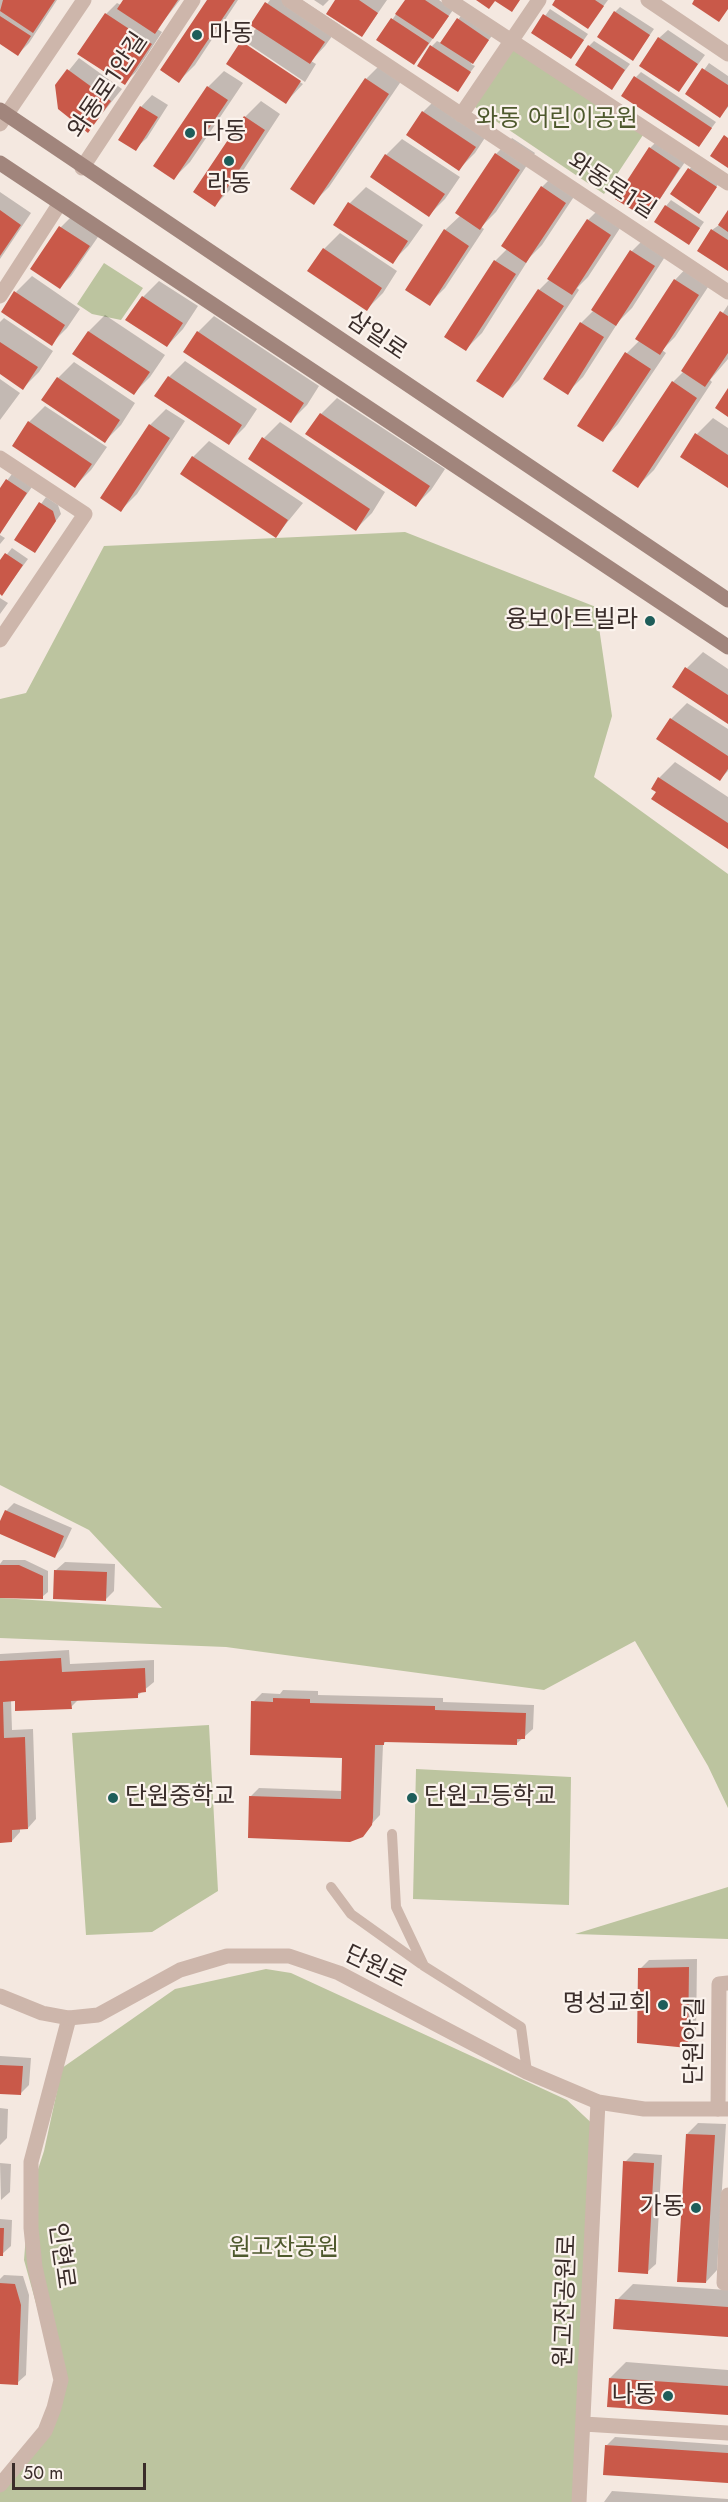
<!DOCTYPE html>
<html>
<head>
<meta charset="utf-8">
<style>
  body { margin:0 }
  #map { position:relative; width:728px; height:2502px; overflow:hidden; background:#f4e8e0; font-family:Jost,sans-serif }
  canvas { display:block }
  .scale { position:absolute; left:12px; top:2463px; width:134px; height:27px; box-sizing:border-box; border:3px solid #3a2d2a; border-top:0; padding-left:8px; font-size:18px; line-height:21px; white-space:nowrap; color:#3a2d2a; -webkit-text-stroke:4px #fbf3ed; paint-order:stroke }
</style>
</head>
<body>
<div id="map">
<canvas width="728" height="2502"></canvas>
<div class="scale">50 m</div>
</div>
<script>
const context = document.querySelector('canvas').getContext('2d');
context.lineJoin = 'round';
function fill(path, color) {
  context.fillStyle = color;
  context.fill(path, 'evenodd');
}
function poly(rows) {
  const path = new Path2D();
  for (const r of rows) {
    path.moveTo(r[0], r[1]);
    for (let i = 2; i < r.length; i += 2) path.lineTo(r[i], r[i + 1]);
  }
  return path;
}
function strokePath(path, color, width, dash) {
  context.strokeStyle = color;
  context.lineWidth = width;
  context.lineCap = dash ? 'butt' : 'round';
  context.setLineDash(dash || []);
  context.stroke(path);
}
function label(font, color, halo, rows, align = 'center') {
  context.font = font + ' Jost,"Noto Sans KR",sans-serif';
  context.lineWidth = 4.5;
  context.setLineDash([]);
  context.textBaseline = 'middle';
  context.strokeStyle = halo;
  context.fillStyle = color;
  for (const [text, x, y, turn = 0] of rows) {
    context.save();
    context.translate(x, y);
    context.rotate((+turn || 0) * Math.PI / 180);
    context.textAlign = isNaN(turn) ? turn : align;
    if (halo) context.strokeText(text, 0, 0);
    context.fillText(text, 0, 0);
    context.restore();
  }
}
fill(poly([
  [511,46,643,135,604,194,472,105],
  [104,263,143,288,121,320,92,314,77,304],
  [405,532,596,607,612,716,594,777,728,874,728,1808,708,1766,635,1641,544,1690,226,1647,0,1638,0,1598,162,1608,89,1530,0,1485,0,699,26,693,104,546],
  [209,1725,218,1891,152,1932,86,1935,72,1733],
  [416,1769,571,1777,569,1905,413,1899],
  [728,1887,728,1939,575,1934],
  [266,1969,291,1973,567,2100,599,2130,574,2502,0,2502,0,2482,39,2436,57,2379,24,2260,29,2197,44,2151,62,2068,175,1989]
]), '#bcc49f');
fill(poly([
  [0,0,57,0,29,43,18,54,0,43],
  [125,0,180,0,157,29,162,32,136,72,124,83,106,14,117,3,121,5],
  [209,0,238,0,195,65,179,81],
  [270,0,302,0,340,25,325,46,311,61,316,64,305,82,244,41,244,45,303,84,286,102,228,64,242,42,257,28,252,25],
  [314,0,329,0,323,6],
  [337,0,387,0,362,36],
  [406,0,439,0,453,10,419,58,378,40],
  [557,0,608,0,588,27],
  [620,7,654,29,633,59,615,12],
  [550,9,588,34,571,58,533,33],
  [463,13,494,33,471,64,475,66,457,90,432,46,437,41,441,43],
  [668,30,705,55,679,90,659,38],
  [594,41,630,64,612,88,589,46],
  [79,58,122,89,88,131,57,85],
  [382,63,404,77,329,187,313,203,292,189,366,79],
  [709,63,728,76,728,107,720,116,687,94],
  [224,71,243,83,190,162,174,178,208,87],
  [641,72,716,122,699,145,636,77],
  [152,95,168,105,147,138,135,149,141,107],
  [439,96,490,130,475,153,459,169,423,112],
  [261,101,280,114,231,189,215,205,245,117],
  [512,138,535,153,496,212,481,227,484,229,445,288,429,304,445,230,461,215,496,154],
  [402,139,460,177,445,199,429,215,386,155],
  [655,143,685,162,647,218,650,148],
  [694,163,721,180,699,212,672,194],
  [558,171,581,186,542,245,530,257,482,333,466,349,495,261,507,249,542,187],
  [366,187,423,225,408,246,392,262,335,224,350,203],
  [0,192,31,213,0,259],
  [671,200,704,222,689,243,666,206],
  [604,204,626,219,588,277,577,288,579,290,519,380,503,396,539,290,550,279,588,220],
  [728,212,728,270,712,230,719,225],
  [72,216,100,234,71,276,60,287,32,269,61,227],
  [340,233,397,271,383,293,367,309,324,249],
  [648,235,670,249,632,308,619,321,583,377,567,393,581,323,594,310,632,251],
  [691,263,714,278,675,337,662,350,666,353,618,424,602,441,627,353,640,340,637,338,675,280],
  [32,276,80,309,67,328,51,344,16,292],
  [159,281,198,306,183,329,167,346,143,297],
  [728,305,728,359,710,380,712,382,654,470,638,486,673,382,684,371],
  [105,315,165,355,150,377,134,393,75,353,89,331],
  [214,316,319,386,307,405,291,421,198,332],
  [4,318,53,351,39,372,23,388,0,372,0,322],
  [185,361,257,409,245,427,229,443,169,377],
  [74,362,135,403,121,425,105,441,58,378],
  [0,379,20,393,0,420],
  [337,398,445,469,431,490,415,506,307,434,321,414],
  [45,406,107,447,91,470,75,486,29,422],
  [166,409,185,421,137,494,121,510,150,425],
  [713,418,728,428,728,487,697,434],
  [280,422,385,492,372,513,356,529,264,438],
  [209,441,303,503,276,536,193,457],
  [12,474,32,487,1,530,0,490],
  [46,497,58,505,61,514,34,551,16,539],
  [0,535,5,538,0,544],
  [12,548,28,559,2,594,0,563],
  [0,598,8,603,0,614],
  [703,652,728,669,728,722,687,668],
  [687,703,728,729,728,771,720,779,671,719],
  [675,762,728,797,728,847,658,792,659,778],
  [14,1503,72,1528,63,1547,55,1556,0,1532,6,1511],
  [3,1560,25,1560,48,1571,48,1592,42,1597,0,1584,0,1564],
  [65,1562,115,1564,114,1591,105,1600,56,1570],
  [69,1650,70,1664,154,1660,154,1682,137,1696,79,1699,71,1707,11,1700,12,1730,33,1729,36,1819,28,1828,20,1828,20,1832,12,1841,0,1841,0,1654],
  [283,1690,318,1691,318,1695,443,1698,443,1702,534,1705,533,1729,516,1744,387,1740,383,1745,380,1815,357,1839,250,1797,259,1788,343,1791,343,1756,253,1702,262,1693,280,1694],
  [697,1959,696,2038,687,2046,640,1969,649,1960],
  [0,2056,31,2058,29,2085,20,2094,0,2093],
  [0,2108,8,2109,7,2138,0,2145],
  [698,2123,726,2124,717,2270,706,2282,687,2134],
  [634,2153,662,2155,656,2264,647,2272,625,2162],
  [0,2163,11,2164,10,2192,1,2200],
  [0,2219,12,2220,11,2246,2,2254,0,2254],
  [4,2275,23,2276,29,2295,26,2375,17,2383,0,2382,0,2279],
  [633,2284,728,2290,728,2335,617,2300],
  [626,2362,728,2370,728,2414,610,2378],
  [615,2437,728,2445,728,2482,607,2445],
  [612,2491,728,2499,728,2502,604,2502]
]), '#0003');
fill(poly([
  [3,0,55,0,33,33,0,11],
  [123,0,178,0,155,34,117,9],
  [207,0,235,0,179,83,160,70],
  [335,0,359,0,378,13,362,37,326,14],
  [405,0,425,0,449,16,433,39,395,14],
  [476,0,520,0,512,12,495,1,489,9],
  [555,0,595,0,604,6,588,29,552,5],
  [694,0,728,0,728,9,719,22,692,4],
  [265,2,325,42,310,64,250,25],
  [614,11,650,35,633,61,597,37],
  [105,13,152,44,125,85,77,54],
  [543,14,584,40,571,59,531,33],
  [0,16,31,36,18,56,0,44],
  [391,18,429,43,414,65,376,40],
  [457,18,489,40,473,64,440,43],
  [658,37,698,64,679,92,639,66],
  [241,41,301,81,286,104,226,64],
  [430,45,471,72,458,92,417,66],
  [588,45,625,70,612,90,575,65],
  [702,68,728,85,728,106,720,118,685,94],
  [67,69,111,101,88,133,58,109,55,85],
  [634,76,712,128,699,147,621,96],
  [365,78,389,94,314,205,290,189],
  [207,86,228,100,174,180,153,166],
  [140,106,158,117,136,151,118,140],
  [422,111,476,147,459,171,406,135],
  [244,116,265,130,215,207,193,192],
  [724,135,728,138,728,168,710,156],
  [649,147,680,168,647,219,615,199],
  [495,153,520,170,480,230,455,213],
  [385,154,445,194,429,217,370,177],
  [688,168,717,187,699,214,670,194],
  [541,186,566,203,526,263,501,246],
  [348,202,408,241,393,264,333,225],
  [665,205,700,228,689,245,654,222],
  [0,210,21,225,0,256],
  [728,210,728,232,718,225],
  [587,219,611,235,572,295,547,279],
  [59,226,90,246,60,289,30,269],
  [444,229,469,246,430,306,405,290],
  [711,229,728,240,728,271,697,251],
  [323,248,382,288,367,311,307,271],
  [630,250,655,266,616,326,591,310],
  [494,260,516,274,466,351,444,337],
  [674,279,699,295,660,355,635,339],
  [538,289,564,306,503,398,476,381],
  [14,291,65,325,52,346,1,312],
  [142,296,183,323,167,347,125,320],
  [720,311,728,316,728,353,705,387,681,371],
  [580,322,604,337,568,395,543,379],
  [88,331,150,372,134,395,72,354],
  [197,331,304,403,291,423,183,352],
  [0,342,38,367,23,390,0,374],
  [625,352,651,369,603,442,577,426],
  [168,376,242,425,229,445,154,396],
  [57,377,120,420,105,443,41,400],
  [672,381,697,398,638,488,612,471],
  [728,388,728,417,715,408],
  [320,413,430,486,416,507,305,434],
  [28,421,92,464,75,488,12,446],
  [149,424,170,438,121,512,100,498],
  [695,433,728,455,728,488,680,457],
  [262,437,370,509,356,531,248,459],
  [192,456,288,520,276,538,180,474],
  [6,479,27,493,0,534,0,488],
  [39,502,53,511,56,521,35,553,14,540],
  [5,553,23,565,2,596,0,594,0,560],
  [685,667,728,695,728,724,672,687],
  [670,718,728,756,728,769,720,781,656,739],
  [658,777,728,823,728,849,651,799,656,792,651,789],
  [5,1510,64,1536,55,1558,0,1534,0,1521],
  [0,1565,19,1565,43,1576,43,1599,0,1598],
  [54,1570,107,1572,106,1601,53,1599],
  [61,1658,62,1672,145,1668,146,1692,138,1693,138,1698,71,1701,72,1709,15,1711,15,1701,3,1702,4,1738,25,1737,28,1829,12,1830,12,1842,0,1843,0,1661],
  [273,1698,310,1699,310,1703,435,1706,435,1710,526,1713,525,1739,517,1739,517,1745,384,1742,384,1745,375,1745,373,1818,372,1825,363,1837,350,1842,248,1838,249,1796,341,1799,342,1758,250,1755,251,1701,273,1702],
  [689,1967,688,2048,637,2043,638,1968],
  [0,2065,23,2066,21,2095,0,2094],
  [686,2134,715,2135,706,2283,677,2282],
  [623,2161,654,2163,648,2274,618,2272],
  [0,2228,4,2228,3,2256,0,2256],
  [0,2283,15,2284,21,2305,18,2385,0,2384],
  [615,2299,728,2307,728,2337,613,2329],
  [609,2378,728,2386,728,2415,607,2407],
  [605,2445,728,2453,728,2483,603,2475]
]), '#c95949');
strokePath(poly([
  [392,1834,396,1907,424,1966,521,2027,527,2072],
  [331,1887,351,1914,421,1964]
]), '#cdb6ab', 10);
strokePath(poly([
  [289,0,728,292],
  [449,0,728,183],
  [461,115,539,0],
  [82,168,193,0],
  [0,296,60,203],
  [0,458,85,514,0,640],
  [718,2109,719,1984,728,1983],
  [728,2195,724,2283,728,2283],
  [584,2424,728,2433],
  [0,2485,45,2431,54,2408,61,2380,35,2267,31,2228,31,2162,69,2018],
  [579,2502,598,2102]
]), '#cdb6ab', 15);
strokePath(poly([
  [648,0,728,54],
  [0,124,84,0],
  [0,1996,42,2013,69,2018,98,2015,180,1970,227,1956,289,1956,339,1973,527,2072,598,2102,644,2109,728,2109]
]), '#cdb6ab', 15);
strokePath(poly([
  [0,110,728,600],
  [0,163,728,647]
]), '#a1857c', 15);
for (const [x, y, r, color] of [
  [197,35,6,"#1e5d5a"],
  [190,133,6,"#1e5d5a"],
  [229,161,6,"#1e5d5a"],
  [650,621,6,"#1e5d5a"],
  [113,1798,6,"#1e5d5a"],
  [412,1798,6,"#1e5d5a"],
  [663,2005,6,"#1e5d5a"],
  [696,2208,6,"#1e5d5a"],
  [668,2396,6,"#1e5d5a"]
]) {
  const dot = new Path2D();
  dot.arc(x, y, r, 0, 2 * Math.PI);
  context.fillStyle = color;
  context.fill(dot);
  strokePath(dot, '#fbf3ed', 2);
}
label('24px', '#3a2d2a', '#fbf3ed', [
  ["마동",209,35],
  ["다동",202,133],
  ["라동",229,185,"center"],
  ["융보아트빌라",638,621,"right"],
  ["단원중학교",125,1798],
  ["단원고등학교",424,1798],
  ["명성교회",651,2005,"right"],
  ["가동",684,2208,"right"],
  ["나동",656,2396,"right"]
], 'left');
label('24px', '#3a2d2a', '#fbf3ed', [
  ["와동로1안길",109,86,-56],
  ["와동로1길",611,187,33],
  ["삼일로",376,337,34],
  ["단원로",375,1968,26],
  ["단원안길",696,2041,-89],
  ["인현로",60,2256,82],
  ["원고잔공원로",567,2301,-88]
]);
label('24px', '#4e592d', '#fbf3ed', [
  ["와동 어린이공원",557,120],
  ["원고잔공원",284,2249]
]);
</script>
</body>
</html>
